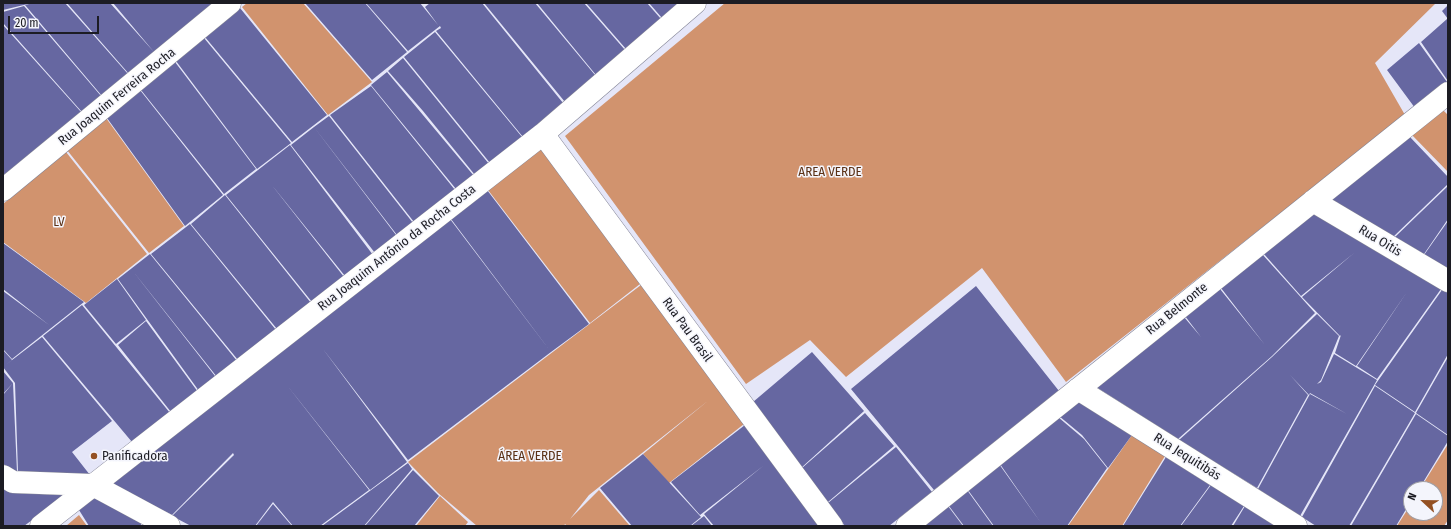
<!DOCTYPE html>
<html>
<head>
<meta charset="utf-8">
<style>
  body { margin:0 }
  #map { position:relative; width:1451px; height:529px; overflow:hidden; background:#e5e6f8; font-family:"Fira Sans Condensed",sans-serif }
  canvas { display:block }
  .frame { position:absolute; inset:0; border:4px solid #1c1c23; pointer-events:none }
  .north { position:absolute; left:1403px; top:481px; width:40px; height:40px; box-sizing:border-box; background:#f4f5fc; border:1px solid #9e9ea5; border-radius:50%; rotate:292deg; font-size:11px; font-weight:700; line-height:16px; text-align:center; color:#1c1c23 }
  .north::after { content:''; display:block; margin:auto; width:14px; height:18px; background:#945123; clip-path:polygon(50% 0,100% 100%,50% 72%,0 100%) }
  .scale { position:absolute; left:8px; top:16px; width:91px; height:18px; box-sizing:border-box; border:2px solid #1c1c23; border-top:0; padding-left:5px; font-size:12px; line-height:14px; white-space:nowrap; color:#1c1c23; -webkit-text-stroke:3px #f4f5fc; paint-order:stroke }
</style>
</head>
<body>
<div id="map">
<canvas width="1451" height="529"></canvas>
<div class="frame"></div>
<div class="north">N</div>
<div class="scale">20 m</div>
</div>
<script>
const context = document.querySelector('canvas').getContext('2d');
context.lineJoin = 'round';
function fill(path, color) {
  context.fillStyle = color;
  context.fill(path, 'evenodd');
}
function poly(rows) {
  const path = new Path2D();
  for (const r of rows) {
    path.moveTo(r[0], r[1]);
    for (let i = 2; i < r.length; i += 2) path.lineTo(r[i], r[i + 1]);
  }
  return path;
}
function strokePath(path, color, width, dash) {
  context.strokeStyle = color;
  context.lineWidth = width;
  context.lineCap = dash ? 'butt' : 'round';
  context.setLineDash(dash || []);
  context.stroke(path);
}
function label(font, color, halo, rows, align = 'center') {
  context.font = font + ' "Fira Sans Condensed",sans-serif';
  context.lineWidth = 3;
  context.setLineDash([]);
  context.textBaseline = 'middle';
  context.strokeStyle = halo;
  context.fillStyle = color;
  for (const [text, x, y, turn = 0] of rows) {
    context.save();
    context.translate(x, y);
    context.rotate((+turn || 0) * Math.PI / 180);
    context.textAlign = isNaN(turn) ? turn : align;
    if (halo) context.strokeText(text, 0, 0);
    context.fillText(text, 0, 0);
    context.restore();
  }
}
fill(poly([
  [247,3,303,3,372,82,328,115,242,7],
  [725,3,1436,3,1375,63,1405,115,1066,382,982,268,846,377,810,340,746,384,565,136],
  [1443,110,1448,115,1448,172,1412,135],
  [106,118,184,226,149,253,67,150],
  [541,149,640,284,590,323,488,190],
  [66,152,147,254,86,303,3,242,3,204],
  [641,285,744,424,669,483,643,454,709,400,589,495,570,519,599,490,630,526,567,526,565,524,564,526,477,526,438,493,408,462],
  [1132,435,1165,456,1122,526,1068,526],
  [1448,444,1448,520,1444,526,1397,526,1411,504,1411,513,1435,513,1435,489,1420,489],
  [440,496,468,522,465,526,416,526],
  [79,515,87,526,66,526]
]), '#d1936e');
fill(poly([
  [3,3,28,3,28,4,3,10],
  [33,3,65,3,128,74,102,96,25,5],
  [67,3,110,3,154,52,129,74],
  [113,3,210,3,211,5,154,52],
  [305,3,365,3,407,52,372,80],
  [366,3,420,3,438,25,425,7,430,3,482,3,563,103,523,137,436,31,441,28,440,26,408,51],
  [484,3,535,3,595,75,565,102],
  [537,3,584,3,625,50,596,75],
  [586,3,647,3,661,19,626,49],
  [649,3,680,3,662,18],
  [1448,5,1448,19,1442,11],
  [24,6,101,96,82,112,3,23,3,12],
  [240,8,327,115,292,142,205,37],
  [1447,19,1448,21,1448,81,1421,42],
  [3,25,81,112,3,177],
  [435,32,522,137,490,163,404,57],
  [204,38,291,143,257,169,176,61],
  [1419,43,1447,82,1415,108,1387,70],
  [403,58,489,164,475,175,423,111,388,71],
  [175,62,256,169,224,194,141,90],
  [387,72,474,176,456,189,371,85],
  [371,86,455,190,414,222,330,115],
  [140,90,223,195,185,226,107,118],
  [329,116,413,223,397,235,314,127],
  [314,127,396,235,375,253,291,145],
  [1410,137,1448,177,1448,184,1393,237,1330,199],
  [290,145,373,255,345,276,271,184,344,277,312,302,226,195],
  [1448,186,1448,219,1424,254,1395,237],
  [487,190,589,324,551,352,451,219],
  [225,195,311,303,277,329,191,224],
  [1314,213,1441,289,1377,379,1357,366,1407,292,1356,366,1335,353,1341,335,1340,336,1302,297,1354,253,1301,296,1264,254],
  [450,219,551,352,408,460,323,349,407,462,370,490,286,384,369,490,320,526,293,526,273,502,255,526,191,526,172,516,234,455,233,453,172,515,112,484],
  [1448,221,1448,269,1424,255],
  [190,224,276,330,238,360,151,254],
  [3,243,84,302,12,359,3,349,3,291,49,325,3,289],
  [150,254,237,361,217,377,132,270,215,376,199,391,118,279],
  [1262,254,1315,313,1272,356,1178,439,1096,387,1184,317,1201,337,1185,316,1220,289,1265,345,1221,288],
  [117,279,146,320,116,344,84,305],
  [976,286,1059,391,934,490,851,389],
  [1442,290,1448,293,1448,354,1415,412,1375,385],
  [82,305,170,413,132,442,43,336],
  [1317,314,1339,336,1321,380,1317,384,1321,382,1334,354,1377,380,1300,516,1258,489,1310,394,1347,414,1310,393,1309,395,1290,375,1308,395,1257,488,1179,440,1272,357],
  [146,321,198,392,171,412,118,345],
  [42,337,112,421,72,452,90,475,18,472,15,383,3,367],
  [3,350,12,360,3,367],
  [812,352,864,411,801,468,753,402],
  [1448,357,1448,435,1416,413],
  [3,371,13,383,3,394],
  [13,383,17,472,3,464,3,395],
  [1375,386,1415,413,1349,526,1316,526,1302,517],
  [1080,401,1132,435,1108,468,1082,435,1059,416],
  [865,413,894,446,828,502,802,468],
  [1416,414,1448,436,1448,441,1419,489,1411,489,1411,501,1396,526,1351,526],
  [1058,417,1084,439,1107,468,1067,526,994,526,968,490,999,464,1041,523,1000,464],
  [745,425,819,526,714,526,704,514,763,466,700,515,671,482],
  [896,447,932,492,889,526,845,526,828,503],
  [643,454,701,517,690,526,632,526,600,488],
  [1166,457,1210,485,1180,526,1123,526],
  [408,463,412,469,364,526,322,526],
  [413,470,439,496,414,526,365,526],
  [1211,485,1244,506,1231,526,1181,526],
  [3,488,11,493,66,495,24,526,3,526],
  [967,490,993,526,964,526,949,506],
  [94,498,101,501,142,523,140,526,89,526,79,510],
  [273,504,292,526,256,526],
  [948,506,963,526,923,526],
  [1245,506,1277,526,1233,526],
  [704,516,712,526,691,526]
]), '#6667a1');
const minor = poly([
  [543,134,832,526],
  [3,190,230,3],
  [1313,201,1448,281],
  [1078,389,1296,526],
  [3,476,13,482,93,485,169,526],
  [41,526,543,134,695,3],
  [907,526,1448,93]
]);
strokePath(minor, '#838495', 23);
strokePath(minor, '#fff', 22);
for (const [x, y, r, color] of [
  [94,456,4,"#945123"]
]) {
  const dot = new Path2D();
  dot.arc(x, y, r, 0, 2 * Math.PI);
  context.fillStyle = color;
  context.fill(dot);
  strokePath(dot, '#f4f5fc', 1.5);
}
label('13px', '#1c1c23', '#f4f5fc', [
  ["Rua Joaquim Ferreira Rocha",117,97,-39],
  ["Rua Oitis",1380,241,31],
  ["Rua Joaquim Antônio da Rocha Costa",397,248,-38],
  ["Rua Belmonte",1177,309,-39],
  ["Rua Pau Brasil",687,330,54],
  ["Rua Jequitibás",1187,457,32]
]);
label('13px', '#5b3116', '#f4f5fc', [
  ["AREA VERDE",830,172],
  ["LV",59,222],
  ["ÁREA VERDE",530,456]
]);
label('13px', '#1c1c23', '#f4f5fc', [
  ["Panificadora",102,456]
], 'left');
</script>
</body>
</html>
